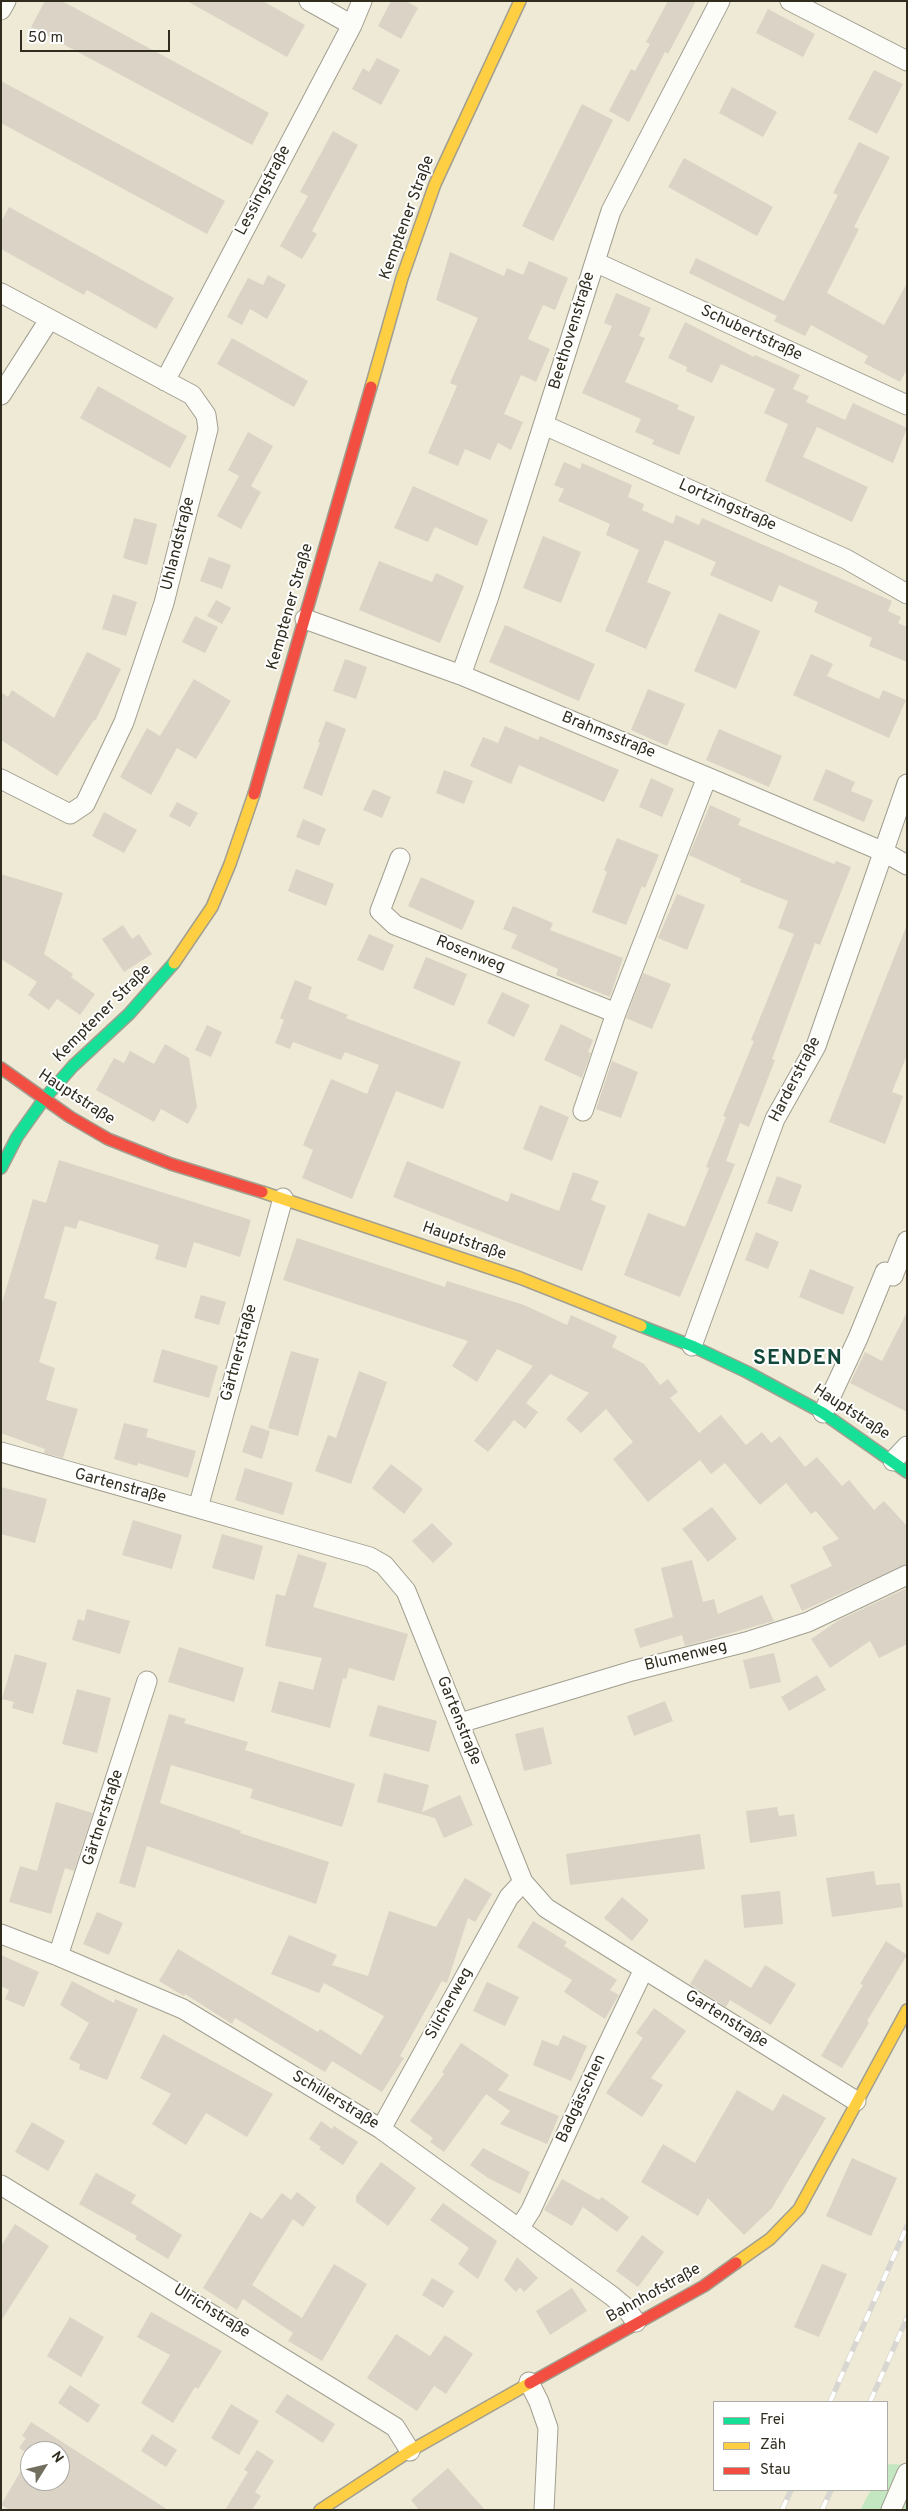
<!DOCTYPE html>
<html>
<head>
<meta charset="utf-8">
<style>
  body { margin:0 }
  #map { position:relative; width:908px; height:2511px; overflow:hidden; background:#eeead6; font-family:Overpass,sans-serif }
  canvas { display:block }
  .frame { position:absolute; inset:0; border:2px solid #302d1f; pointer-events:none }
  .legend { position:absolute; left:713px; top:2401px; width:175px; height:90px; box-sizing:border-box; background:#fff; border:1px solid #acaba5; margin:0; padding:6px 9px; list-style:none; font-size:15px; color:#302d1f }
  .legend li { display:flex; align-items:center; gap:10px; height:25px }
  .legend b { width:25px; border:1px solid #acaba5 }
  .north { position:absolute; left:20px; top:2441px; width:50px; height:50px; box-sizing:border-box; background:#fff; border:1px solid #acaba5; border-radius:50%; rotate:54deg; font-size:14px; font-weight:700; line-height:20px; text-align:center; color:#302d1f }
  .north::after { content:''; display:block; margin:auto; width:18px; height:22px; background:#726f5f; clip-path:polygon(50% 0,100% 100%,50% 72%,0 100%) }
  .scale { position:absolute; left:20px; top:30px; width:150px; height:22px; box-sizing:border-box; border:2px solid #302d1f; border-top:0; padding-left:6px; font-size:15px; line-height:18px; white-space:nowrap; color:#302d1f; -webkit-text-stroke:4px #fff; paint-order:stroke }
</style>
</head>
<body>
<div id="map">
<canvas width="908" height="2511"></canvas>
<div class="frame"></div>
<ul class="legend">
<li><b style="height:6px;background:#16e098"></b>Frei</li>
<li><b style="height:6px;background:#ffcf43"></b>Zäh</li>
<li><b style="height:6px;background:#f24e42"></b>Stau</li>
</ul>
<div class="north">N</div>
<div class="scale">50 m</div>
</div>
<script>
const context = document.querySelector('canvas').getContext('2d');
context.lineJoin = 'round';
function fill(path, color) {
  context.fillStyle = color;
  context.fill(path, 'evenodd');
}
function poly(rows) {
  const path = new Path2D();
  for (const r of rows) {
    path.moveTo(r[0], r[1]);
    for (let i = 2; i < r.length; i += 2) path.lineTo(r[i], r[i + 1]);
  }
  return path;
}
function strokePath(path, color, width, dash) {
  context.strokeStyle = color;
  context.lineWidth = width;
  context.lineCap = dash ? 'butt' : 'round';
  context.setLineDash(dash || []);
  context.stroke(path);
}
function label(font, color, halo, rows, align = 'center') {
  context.font = font + ' Overpass,sans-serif';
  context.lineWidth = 4;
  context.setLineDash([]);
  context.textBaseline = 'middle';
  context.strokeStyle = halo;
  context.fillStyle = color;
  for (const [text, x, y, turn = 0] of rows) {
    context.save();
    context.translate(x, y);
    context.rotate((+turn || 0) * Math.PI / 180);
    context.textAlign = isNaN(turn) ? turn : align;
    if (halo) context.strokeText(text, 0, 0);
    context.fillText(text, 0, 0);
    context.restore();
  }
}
fill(poly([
  [887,2464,907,2465,907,2510,860,2510,871,2490,887,2490]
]), '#c3e7c0');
fill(poly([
  [45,1,62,1,269,113,252,145,31,27],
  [187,1,263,1,305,25,287,57],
  [391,1,406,1,418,8,401,39,378,26],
  [668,1,696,1,668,54,665,52,629,122,609,111,631,69,635,71,650,44,646,42],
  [768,9,815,34,803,57,756,33],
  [377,58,400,70,381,105,352,89,363,68,369,72],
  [874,70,903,84,877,134,848,119],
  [1,81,225,201,207,234,1,123],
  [732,87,777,112,763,137,719,113],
  [582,104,613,120,553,241,522,226],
  [333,131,358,145,312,231,317,234,302,259,280,246,308,196,300,192],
  [859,142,890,157,854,227,859,229,827,293,884,325,907,283,907,369,900,382,864,363,868,356,811,325,805,336,774,321,777,316,689,273,696,258,784,301,838,195,833,193],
  [684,158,773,207,757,236,668,187],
  [9,207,174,298,156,329,87,290,84,295,1,249,1,222],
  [450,252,504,276,507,268,523,275,529,261,568,278,555,310,543,305,528,339,550,349,536,382,521,375,504,414,523,422,511,450,498,443,490,460,465,449,458,466,428,453,457,386,450,383,478,318,436,300],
  [268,275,286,285,267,319,250,309,242,325,227,317,248,278,263,285],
  [616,293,651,308,639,336,645,338,625,382,679,405,677,409,695,417,679,455,652,444,654,440,635,432,641,419,582,393,612,326,604,323],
  [685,322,754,357,755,355,800,375,793,389,809,396,806,402,845,420,853,403,907,428,893,463,817,427,803,457,868,487,852,522,765,481,788,424,764,413,775,389,721,364,712,383,686,371,687,367,668,358],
  [232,338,308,381,294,407,217,364],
  [98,386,187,436,170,468,80,418],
  [248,432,273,446,251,486,261,492,241,529,217,516,239,476,228,470],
  [564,462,580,469,582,463,632,485,628,497,644,504,642,510,673,524,676,515,699,525,702,518,892,601,888,611,901,617,898,623,907,627,907,662,869,646,872,638,814,612,818,602,779,585,772,602,710,575,716,562,665,540,647,582,671,592,646,649,605,631,639,550,606,535,610,524,558,501,564,489,554,485],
  [413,486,488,520,477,546,435,527,428,542,394,528],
  [134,518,157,524,147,565,123,558],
  [543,536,581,552,561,603,523,588],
  [209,557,231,565,222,589,200,581],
  [379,561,432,582,436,573,464,586,440,643,359,610],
  [113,594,137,602,126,636,102,629],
  [216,600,231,608,222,624,207,616],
  [719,613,760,631,736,689,694,671],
  [195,616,218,627,205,653,182,642],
  [505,625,595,664,579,701,489,662],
  [87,652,121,669,95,721,94,720,57,776,1,740,1,692,8,697,12,690,54,718],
  [811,654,833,664,827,676,879,699,883,690,906,700,889,738,793,695],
  [345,659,367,667,356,699,333,691],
  [194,679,231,701,196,759,177,748,151,795,120,777,147,728,160,736],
  [648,689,685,704,667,746,631,730],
  [326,721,346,729,322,796,303,788,320,743,318,742],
  [505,726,538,740,540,736,619,770,604,802,519,765,511,784,470,766,483,737,498,743],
  [719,729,782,756,769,787,706,760],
  [826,769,855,782,851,791,873,800,864,822,813,800],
  [444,770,473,781,464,804,436,793],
  [651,778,674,789,662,817,639,807],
  [373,789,391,797,382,818,363,810],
  [177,802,198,813,190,827,169,816],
  [710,805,741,819,738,825,834,864,836,861,851,867,820,945,815,943,772,1059,775,1060,749,1127,740,1123,726,1161,735,1164,680,1297,624,1275,648,1213,685,1227,709,1168,706,1167,726,1117,723,1116,754,1041,751,1040,794,934,778,928,788,901,740,882,741,879,689,855],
  [104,812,137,830,124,853,92,836],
  [303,819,326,829,319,846,296,837],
  [617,838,659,855,645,888,642,886,626,925,592,912,607,872,604,870],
  [296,869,334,884,326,906,288,891],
  [1,874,63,893,44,954,73,974,71,977,95,994,80,1015,57,999,49,1010,28,995,37,982,1,959],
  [421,877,475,901,462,930,408,906],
  [677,894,705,905,687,950,658,938],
  [513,906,553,923,550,930,623,958,610,997,556,975,558,969,511,948,517,935,503,929],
  [123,925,132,939,139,934,152,954,124,972,102,939],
  [906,927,907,1055,892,1092,903,1096,885,1144,829,1122],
  [369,934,394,945,383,971,357,960],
  [426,957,467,974,454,1006,413,988],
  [643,973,671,984,652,1029,626,1018],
  [295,980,312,987,308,999,348,1015,346,1018,461,1062,443,1109,396,1091,352,1199,302,1178,313,1150,303,1145,331,1079,367,1094,379,1065,345,1052,341,1060,293,1042,290,1049,275,1043,284,1020,280,1018],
  [502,992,530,1005,514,1037,487,1023],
  [561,1024,593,1040,588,1052,591,1053,582,1078,544,1060],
  [207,1025,222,1032,211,1057,195,1050],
  [165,1044,189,1058,197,1107,188,1124,161,1109,154,1122,96,1090,114,1058,124,1063,130,1051,154,1064],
  [612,1061,638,1072,621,1118,596,1109],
  [540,1105,569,1117,552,1161,523,1149],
  [59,1160,251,1220,240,1257,194,1242,186,1268,155,1259,159,1245,79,1220,76,1229,65,1226,44,1298,57,1302,39,1362,55,1368,46,1400,78,1409,63,1458,44,1453,45,1449,1,1433,1,1306,33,1199,46,1203],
  [407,1161,508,1202,511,1193,559,1211,573,1172,599,1181,591,1200,606,1206,582,1271,393,1197],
  [777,1176,802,1185,792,1212,767,1203],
  [756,1232,779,1242,768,1269,745,1260],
  [297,1238,445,1287,447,1281,524,1305,567,1325,571,1315,617,1336,612,1347,644,1364,660,1385,668,1379,678,1392,670,1398,699,1433,721,1415,746,1445,762,1432,771,1443,780,1436,805,1467,817,1457,842,1486,849,1480,874,1510,884,1501,907,1526,907,1564,802,1611,790,1585,832,1566,822,1547,839,1539,816,1511,811,1514,786,1483,760,1505,725,1463,711,1474,700,1460,648,1502,613,1459,633,1442,606,1409,581,1433,566,1419,589,1393,550,1374,526,1403,538,1412,525,1429,514,1420,488,1452,474,1441,533,1366,497,1349,477,1382,452,1366,468,1341,283,1280],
  [810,1269,854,1287,843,1315,799,1297],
  [201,1295,226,1302,219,1325,194,1318],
  [907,1312,907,1412,850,1383,865,1352,882,1361],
  [162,1349,218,1366,209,1398,153,1382],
  [291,1351,319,1359,298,1436,268,1428],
  [359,1371,387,1382,351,1484,315,1471,328,1435,336,1438],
  [124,1423,148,1429,146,1437,196,1451,188,1478,138,1463,137,1466,114,1459],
  [251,1425,270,1431,262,1459,242,1452],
  [391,1464,423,1489,404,1514,372,1488],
  [245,1468,293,1483,283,1515,235,1500],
  [1,1487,47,1499,35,1543,1,1534],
  [712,1507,737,1539,708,1562,682,1529],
  [133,1520,182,1535,172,1569,122,1555],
  [432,1523,453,1544,433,1563,412,1541],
  [222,1534,263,1546,254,1580,212,1568],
  [298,1554,327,1563,313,1607,408,1634,394,1681,349,1668,346,1679,343,1678,330,1728,271,1712,279,1681,313,1690,322,1658,265,1646,276,1594,285,1596],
  [692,1560,703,1602,714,1599,718,1614,762,1595,774,1621,685,1646,682,1635,640,1648,634,1629,673,1617,661,1568],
  [907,1588,907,1644,879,1658,870,1641,830,1668,811,1639,839,1620],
  [87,1609,130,1621,120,1654,72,1640,78,1619,84,1621],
  [179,1647,244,1668,234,1702,168,1682],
  [774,1653,781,1682,750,1689,743,1660],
  [15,1654,47,1663,33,1714,12,1708,14,1702,2,1699],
  [817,1675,826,1690,789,1711,781,1697],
  [77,1689,111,1698,97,1753,62,1744],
  [665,1701,673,1721,634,1736,627,1716],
  [378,1705,437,1721,429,1752,369,1736],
  [169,1714,186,1719,184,1723,248,1742,245,1750,355,1784,342,1827,250,1798,253,1789,171,1765,160,1803,241,1831,240,1833,329,1862,316,1904,147,1846,135,1888,119,1883],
  [543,1727,552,1764,524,1771,515,1734],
  [384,1773,429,1785,422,1812,460,1795,473,1825,444,1838,435,1818,377,1802],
  [56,1802,93,1813,74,1871,65,1868,51,1914,9,1902,20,1866,37,1871],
  [777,1807,779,1816,794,1814,797,1836,750,1843,746,1811],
  [700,1834,705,1869,570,1885,566,1854],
  [874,1871,876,1885,900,1883,903,1907,832,1917,826,1878],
  [465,1878,492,1894,475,1922,468,1918,447,1983,442,1981,400,2056,404,2058,382,2092,332,2061,325,2072,235,2018,232,2024,185,1994,184,1996,159,1981,178,1949,318,2032,320,2029,361,2055,384,2016,324,1983,319,1993,271,1974,289,1935,337,1955,332,1965,368,1976,389,1911,436,1927],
  [780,1891,783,1924,744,1928,741,1895],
  [622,1897,649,1920,632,1941,604,1918],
  [97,1912,123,1923,109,1955,83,1944],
  [533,1921,567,1942,564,1946,617,1980,610,1990,619,1995,605,2019,564,1992,572,1980,517,1947],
  [886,1941,907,1955,867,2021,869,2023,842,2068,821,2056,863,1985,860,1984],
  [1,1955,39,1972,24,2007,5,1999,9,1990,1,1986],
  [705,1959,751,1988,765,1965,796,1984,771,2025,730,2000,726,2007,690,1984],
  [72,1981,114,2003,115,1999,138,2009,107,2080,79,2069,80,2064,69,2059,89,2023,60,2005],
  [487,1982,519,1997,505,2026,473,2011],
  [654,2008,686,2031,651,2078,663,2085,642,2117,606,2093,643,2038,636,2033],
  [163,2034,273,2094,247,2137,206,2113,186,2145,152,2124,171,2094,140,2078],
  [563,2035,587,2046,571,2081,533,2065,542,2040,558,2046],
  [461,2043,509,2075,498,2090,559,2116,547,2144,500,2124,510,2111,486,2094,444,2152,430,2142,433,2138,410,2121,444,2074,442,2072],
  [737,2090,773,2111,783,2094,826,2118,772,2208,744,2235,708,2198,698,2216,641,2182,663,2144,695,2163],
  [321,2121,332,2129,334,2126,358,2142,343,2165,319,2149,321,2147,309,2139],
  [32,2122,65,2141,48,2171,15,2152],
  [483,2148,530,2172,520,2194,488,2178,470,2165],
  [852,2158,897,2178,871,2236,826,2216],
  [381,2162,416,2188,388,2226,356,2202,356,2196],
  [96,2173,136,2195,131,2203,182,2235,168,2259,135,2239,137,2236,79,2204],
  [562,2179,599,2200,602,2197,629,2217,617,2232,583,2207,572,2226,544,2210],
  [297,2192,316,2207,303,2227,293,2219,252,2285,302,2318,334,2264,367,2284,322,2361,288,2341,293,2333,243,2299,237,2310,203,2288,250,2212,262,2219,282,2193,291,2200],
  [443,2203,497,2241,478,2279,458,2264,469,2248,430,2220],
  [15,2224,49,2246,1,2321,1,2246],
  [642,2235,664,2252,638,2287,616,2271],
  [517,2257,538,2278,524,2292,520,2287,516,2292,504,2280],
  [822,2264,847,2274,819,2337,794,2327],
  [432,2278,454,2291,443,2308,422,2295],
  [572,2288,587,2311,550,2335,536,2311],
  [151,2312,222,2351,198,2389,195,2387,173,2423,141,2403,170,2355,137,2337],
  [70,2317,104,2337,81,2377,47,2356],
  [396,2334,430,2356,445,2335,473,2354,446,2394,434,2386,417,2411,367,2378],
  [70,2385,100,2405,88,2423,58,2403],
  [287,2394,335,2424,323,2443,275,2412],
  [231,2404,259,2421,239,2455,211,2438],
  [31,2422,92,2461,168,2510,10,2510,1,2505,30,2455,19,2448,26,2438,22,2436],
  [30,2451,60,2451,60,2481,30,2481],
  [152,2434,177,2450,166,2467,141,2451],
  [257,2450,274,2461,255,2492,261,2496,252,2510,225,2510,248,2472,244,2470],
  [448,2468,485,2510,419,2510,411,2500]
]), '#dbd3c6');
const street = poly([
  [309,1,352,25],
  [790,1,907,61],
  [1,10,6,1],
  [595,262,907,405],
  [1,293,192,395,206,415,208,429,164,603,124,722,85,804,70,814,1,779],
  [165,381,352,25,362,1],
  [1,395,49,320],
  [544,425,846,559,907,594],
  [305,619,461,675,707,777,884,852,907,865],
  [461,675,489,596,611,211,720,1],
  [400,858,380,911,395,925,616,1013],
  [583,1111,616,1013,707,777],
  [692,1346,775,1119,816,1046,907,784],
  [823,1413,858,1338,885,1272,893,1276,907,1241],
  [1,1452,370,1557,384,1565,406,1591,523,1882,546,1908,856,2101],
  [893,1461,907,1446],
  [198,1508,283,1198],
  [460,1723,632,1671,746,1642,808,1622,907,1575],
  [1,1934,58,1956,183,2009,381,2129,612,2296,625,2307,636,2322],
  [58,1956,147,1681],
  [381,2129,509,1897,523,1882],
  [1,2185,395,2427,410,2451],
  [519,2229,531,2210,596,2069,644,1969],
  [529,2382,539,2402,548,2428,544,2510],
  [891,2510,907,2473]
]);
const fast = poly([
  [1,1168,17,1137,44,1099,73,1066,129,1014,174,963],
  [641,1326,692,1346,747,1372,823,1413,907,1472]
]);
const slow = poly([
  [371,387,402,278,435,184,520,1],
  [174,963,212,907,230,864,254,794],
  [262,1192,520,1278,641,1326],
  [736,2263,770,2239,799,2209,907,2010],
  [320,2510,410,2451,530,2383]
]);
const jam = poly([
  [254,794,371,387],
  [1,1068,70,1117,108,1139,171,1164,262,1192],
  [530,2383,704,2286,736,2263]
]);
strokePath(street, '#a29f90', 21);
strokePath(fast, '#a29f90', 14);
strokePath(slow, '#a29f90', 14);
strokePath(jam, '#a29f90', 14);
strokePath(street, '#fcfcf9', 19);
strokePath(fast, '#16e098', 11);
strokePath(slow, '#ffcf43', 11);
strokePath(jam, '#f24e42', 11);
const rail = poly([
  [830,2402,907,2226],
  [870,2402,907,2318],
  [782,2510,791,2490],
  [822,2510,831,2490]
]);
strokePath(rail, '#d8d6d0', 5.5);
strokePath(rail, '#fff', 4, [11]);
label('16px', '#302d1f', '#fff', [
  ["Lessingstraße",264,191,-62],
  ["Kemptener Straße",408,218,-70],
  ["Beethovenstraße",573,331,-73],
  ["Schubertstraße",751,334,25],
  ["Lortzingstraße",727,506,24],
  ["Uhlandstraße",179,544,-76],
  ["Kemptener Straße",291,607,-74],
  ["Brahmsstraße",608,736,22],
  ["Rosenweg",470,955,22],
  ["Kemptener Straße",103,1014,-45],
  ["Harderstraße",796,1080,-63],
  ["Hauptstraße",76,1098,33],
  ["Hauptstraße",464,1242,19],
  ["Gärtnerstraße",240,1353,-75],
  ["Hauptstraße",851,1413,33],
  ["Gartenstraße",120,1487,15],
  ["Blumenweg",686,1657,-14],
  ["Gartenstraße",458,1721,68],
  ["Gärtnerstraße",104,1818,-72],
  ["Silcherweg",450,2004,-61],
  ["Gartenstraße",726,2020,32],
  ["Badgässchen",582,2099,-65],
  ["Schillerstraße",335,2101,31],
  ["Bahnhofstraße",654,2294,-29],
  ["Ulrichstraße",211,2312,32]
]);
context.letterSpacing = '1px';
label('bold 21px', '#144839', '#fff', [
  ["SENDEN",798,1360]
]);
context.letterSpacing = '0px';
</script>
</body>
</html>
